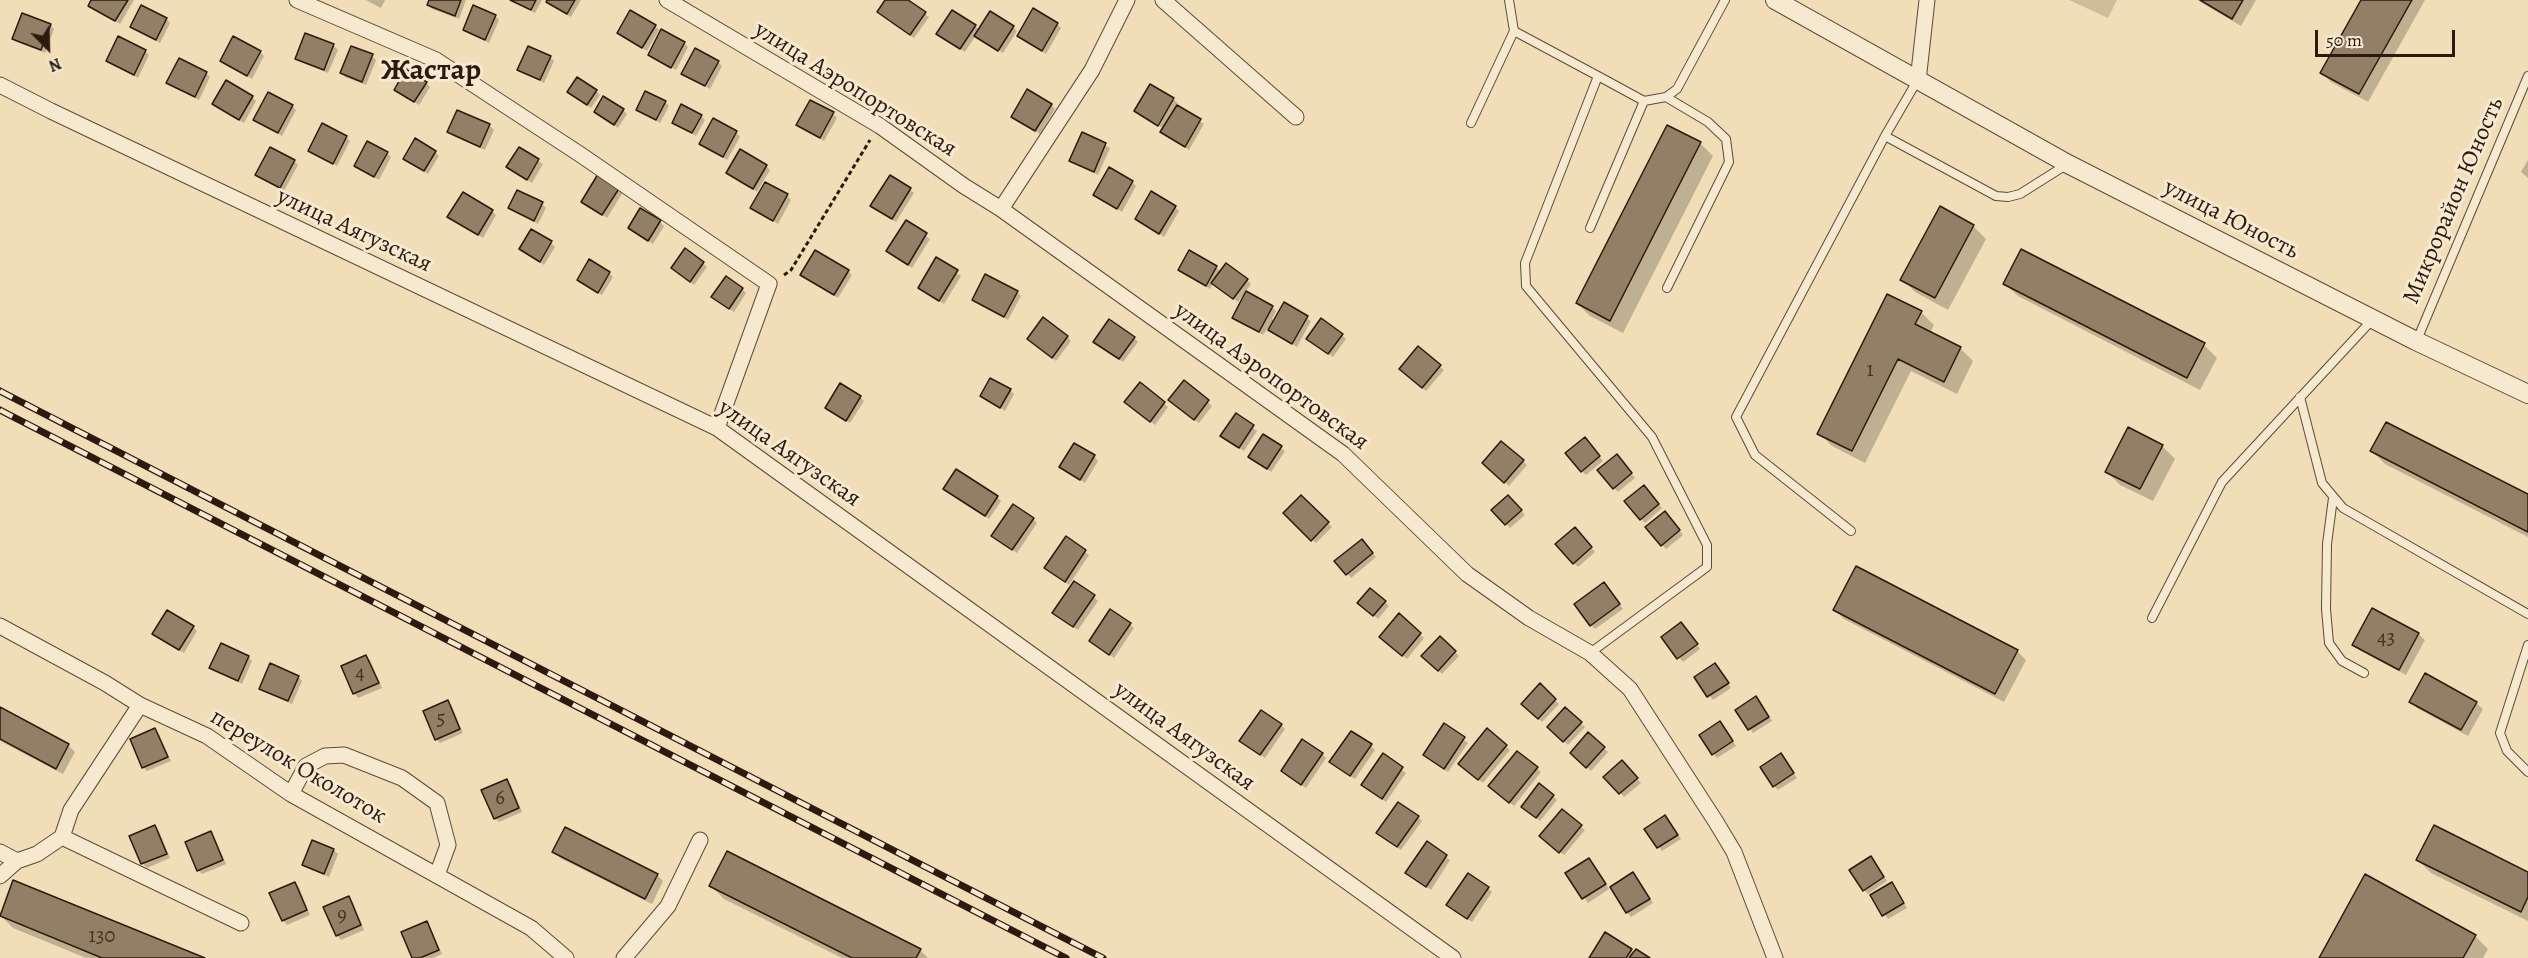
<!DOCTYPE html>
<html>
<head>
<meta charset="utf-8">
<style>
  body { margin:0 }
  #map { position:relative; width:2528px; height:958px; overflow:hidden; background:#f1ddb7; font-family:Alegreya,serif }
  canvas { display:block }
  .north { position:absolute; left:18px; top:18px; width:60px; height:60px; -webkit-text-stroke:4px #f6e9d0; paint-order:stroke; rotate:157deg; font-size:16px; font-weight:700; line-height:24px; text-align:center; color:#2b1a0d }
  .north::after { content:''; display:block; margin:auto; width:21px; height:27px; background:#2b1a0d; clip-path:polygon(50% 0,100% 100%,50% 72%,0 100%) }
  .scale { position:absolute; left:2315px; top:30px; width:140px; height:27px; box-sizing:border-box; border:3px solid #2b1a0d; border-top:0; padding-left:8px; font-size:18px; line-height:21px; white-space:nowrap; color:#2b1a0d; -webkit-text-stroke:4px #f6e9d0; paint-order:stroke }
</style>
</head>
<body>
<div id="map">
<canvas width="2528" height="958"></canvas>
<div class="north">N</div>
<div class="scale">50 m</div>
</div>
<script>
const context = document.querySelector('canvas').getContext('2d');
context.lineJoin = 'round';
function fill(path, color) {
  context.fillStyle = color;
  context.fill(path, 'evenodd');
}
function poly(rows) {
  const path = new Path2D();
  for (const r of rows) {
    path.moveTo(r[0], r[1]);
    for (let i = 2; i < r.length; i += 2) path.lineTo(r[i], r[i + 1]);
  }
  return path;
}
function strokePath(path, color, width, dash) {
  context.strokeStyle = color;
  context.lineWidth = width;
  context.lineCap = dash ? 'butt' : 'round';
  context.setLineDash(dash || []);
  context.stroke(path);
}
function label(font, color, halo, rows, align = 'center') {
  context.font = font + ' Alegreya,serif';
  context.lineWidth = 6;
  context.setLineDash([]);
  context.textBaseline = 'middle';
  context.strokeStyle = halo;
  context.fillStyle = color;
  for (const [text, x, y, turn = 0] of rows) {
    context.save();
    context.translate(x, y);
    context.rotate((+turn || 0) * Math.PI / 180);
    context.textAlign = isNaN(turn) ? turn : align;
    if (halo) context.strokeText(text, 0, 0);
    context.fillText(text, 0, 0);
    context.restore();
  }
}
fill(poly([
  [2069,0,2117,0,2108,18]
]), '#cfbc9a');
fill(poly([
  [93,0,134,0,120,24,94,9,90,5],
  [366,0,385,0,381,8],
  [430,0,466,0,459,19,432,9,428,5],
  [512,0,542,0,535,13],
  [549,0,581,0,571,17,552,6],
  [887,0,906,0,929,17,914,38,883,16],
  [2197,0,2256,0,2241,26],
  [2363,0,2425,0,2368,102,2331,82,2322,73],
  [495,16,499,20,489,43,464,29],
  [166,19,170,23,160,43,131,27],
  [1057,24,1061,28,1046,54,1019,36],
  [50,25,54,29,45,53,17,42,13,38],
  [655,26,659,30,647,51,619,33],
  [975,26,979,30,1013,27,1017,31,1003,53,976,35,965,52,938,34],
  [306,34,334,46,338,50,328,73,301,62,297,58],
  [684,43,688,47,676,70,649,54],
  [145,51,149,55,138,78,107,61],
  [260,52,264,56,252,79,222,61],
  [372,56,376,60,366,85,345,77,341,73],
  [550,57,554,61,544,83,519,70],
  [718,62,722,66,710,89,683,73],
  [206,73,210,77,199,100,168,83],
  [426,83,430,87,419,105,400,93],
  [1150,86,1173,99,1178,103,1176,106,1204,124,1189,150,1166,136,1162,132,1164,129,1135,111],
  [596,91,600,95,591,108,568,92],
  [252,97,256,101,244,123,214,104],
  [665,102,669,106,660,123,638,110],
  [1051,105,1055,109,1040,134,1013,117],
  [292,106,296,110,282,136,255,120],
  [623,110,627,114,618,128,595,112],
  [458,112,490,126,494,130,485,150,453,136,449,132],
  [833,114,837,118,824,141,798,125],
  [701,116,705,120,696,136,673,123],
  [1667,127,1700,143,1713,156,1623,333,1590,316,1577,303],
  [736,132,740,137,727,160,701,144],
  [1083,134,1110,148,1098,175,1071,161],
  [346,137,350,141,337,166,310,150],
  [519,149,543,164,532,183,508,167],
  [435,152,439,156,428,174,405,159],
  [387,153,391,157,379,180,356,166],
  [2528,160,2528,178,2521,172],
  [294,161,298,165,284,191,257,175],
  [766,166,770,170,757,192,728,173],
  [890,177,914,193,896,222,876,210],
  [1132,182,1136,186,1122,212,1095,194],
  [619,188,623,192,607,218,583,202],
  [787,196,791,200,778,224,752,208],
  [542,204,546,208,538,224,510,207],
  [1175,207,1179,211,1164,237,1137,219],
  [492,211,496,215,483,238,449,217],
  [660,222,664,226,653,244,629,228],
  [906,222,930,239,912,268,888,251],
  [1973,226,1986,239,1948,310,1915,292,1902,279],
  [551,243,555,247,544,265,521,249],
  [686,250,707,267,694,285,677,272],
  [937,259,961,276,944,304,920,288],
  [1216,267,1221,272,1247,280,1251,284,1238,302,1213,283,1210,289,1179,270],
  [848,271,852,275,838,298,802,275],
  [609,273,613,277,602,295,579,280],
  [2005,284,2204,345,2217,358,2200,390,2018,296],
  [742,289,746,293,734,312,717,301],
  [1017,292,1021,296,1008,320,973,299],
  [1284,304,1311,321,1297,347,1268,328,1263,335,1234,317,1272,307,1276,311,1272,319,1274,321],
  [1921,312,1934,325,1930,333,1960,348,1973,361,1957,394,1911,371,1865,463,1832,446,1819,433],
  [1342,335,1346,339,1333,357,1312,343],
  [1067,337,1071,341,1056,361,1028,339],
  [1134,338,1138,342,1123,362,1099,346],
  [1418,348,1444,370,1426,391,1405,373],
  [1184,382,1212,406,1199,423,1174,404],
  [1140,384,1168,407,1155,425,1130,405],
  [1010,390,1014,394,1005,411,982,396],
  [860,397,864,401,850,423,827,408],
  [1236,415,1257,431,1244,451,1222,436],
  [1264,436,1285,451,1271,472,1250,457],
  [1589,443,1603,461,1586,475,1582,471],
  [2162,446,2175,459,2153,501,2120,485,2107,472],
  [2372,451,2528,496,2528,537,2385,464],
  [1094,456,1098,461,1085,483,1061,467],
  [1621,460,1635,478,1618,492,1614,488],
  [1523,461,1527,465,1509,486,1488,467],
  [945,489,997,497,1001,501,989,519],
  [1648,491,1662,508,1645,523,1641,519],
  [1301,497,1332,527,1316,543,1285,513],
  [1508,497,1525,515,1510,528,1493,510],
  [1669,517,1683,535,1666,549,1662,545],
  [1033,519,1037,523,1017,553,997,539],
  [1579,533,1595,552,1578,567,1574,563],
  [1066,538,1089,555,1069,585,1050,572],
  [1366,545,1376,557,1351,578,1337,561],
  [1608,588,1623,609,1595,629,1591,625],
  [1094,597,1098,601,1078,630,1058,617],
  [1385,602,1389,606,1378,619,1363,606],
  [1835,610,2017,651,2026,660,2004,702,1844,619],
  [1111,611,1134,628,1114,658,1095,645],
  [193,627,197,631,184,653,158,638],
  [1685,628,1700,649,1683,662,1663,637],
  [1420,634,1424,638,1407,659,1385,641],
  [2418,634,2425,640,2406,675,2361,651,2354,645],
  [1440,638,1459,656,1442,674,1423,656],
  [366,656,370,660,382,688,358,698,354,693],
  [248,657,252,661,242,684,211,668],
  [1715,665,1731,688,1713,700,1696,677],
  [298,677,302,681,292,704,265,692,261,688],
  [1540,686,1559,704,1542,722,1523,704],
  [1756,698,1772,721,1753,733,1737,710],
  [448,702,452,706,463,733,440,743,436,739],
  [2411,702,2476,703,2483,709,2468,736,2417,708],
  [0,709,68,745,75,752,63,774,0,741],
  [1565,709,1585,727,1568,745,1549,727],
  [1281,725,1285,729,1265,758,1245,745],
  [1445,725,1468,743,1448,772,1429,759],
  [1724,727,1736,746,1717,758,1713,754],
  [155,730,159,734,171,761,147,771,143,767],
  [1487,730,1510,750,1483,783,1464,768],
  [1588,734,1608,752,1591,771,1572,753],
  [1371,746,1375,750,1355,779,1335,766],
  [1518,753,1541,772,1514,806,1494,790],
  [1322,754,1326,758,1306,788,1286,775],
  [1383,755,1406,773,1386,802,1367,789],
  [1781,755,1797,778,1778,790,1774,786],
  [1622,762,1641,783,1624,797,1606,777],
  [507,781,511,785,522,812,499,822,495,818],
  [1553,796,1557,800,1540,821,1527,810],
  [1562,811,1585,830,1564,855,1545,840],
  [1418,817,1422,821,1401,850,1382,837],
  [1668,821,1681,839,1662,851,1646,829],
  [155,826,159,831,170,858,147,868,143,864,131,837],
  [210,833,214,837,226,864,202,874,198,870],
  [313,842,334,850,338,854,329,877,308,868,304,864],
  [1427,843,1450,860,1431,890,1411,877],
  [554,851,657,875,663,881,652,904,560,858],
  [2418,860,2528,873,2528,921,2431,873],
  [1875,862,1887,881,1868,894,1864,890],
  [1593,864,1609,889,1588,903,1568,873],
  [1633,874,1653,903,1631,917,1627,912],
  [14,882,201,958,86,958,13,928,0,915],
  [295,883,299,887,310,915,287,925,283,920],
  [1892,884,1907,908,1888,919,1872,896],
  [711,886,920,950,928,958,842,958,724,899],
  [1488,888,1492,892,1472,922,1452,909],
  [349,898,353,902,364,930,341,940,337,935],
  [426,923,430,927,442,954,433,958,413,958],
  [2475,936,2488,949,2483,958,2321,958],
  [1631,950,1647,958,1590,958]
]), '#0003');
const building = poly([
  [91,0,128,0,115,21,88,6,91,0],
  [429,0,461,0,455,16,427,5,429,0],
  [510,0,536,0,531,10,510,0],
  [547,0,575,0,567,14,546,2,547,0],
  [885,0,908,0,926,12,910,35,877,12,885,0],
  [2200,0,2243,0,2232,19,2200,0],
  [2361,0,2412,0,2359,94,2320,73,2361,0],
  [141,5,167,18,156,40,130,27,141,5],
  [473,5,496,15,485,40,463,30,473,5],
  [1033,8,1058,23,1042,51,1017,36,1033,8],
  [630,10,656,25,642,48,617,33,630,10],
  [952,10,976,25,960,49,936,34,952,10],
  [990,11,1014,26,998,51,974,36,990,11],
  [22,13,51,24,41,50,12,39,22,13],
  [661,29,685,42,671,68,648,55,661,29],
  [305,33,334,44,324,70,295,59,305,33],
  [118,36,146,50,134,75,106,61,118,36],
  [233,36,261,51,247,76,220,61,233,36],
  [351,46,373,54,362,82,340,73,351,46],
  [528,46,551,56,540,80,517,70,528,46],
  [695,48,719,61,705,86,681,74,695,48],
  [179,58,207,72,195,97,166,83,179,58],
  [406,69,427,82,414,102,394,90,406,69],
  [577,77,597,90,587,105,567,92,577,77],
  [226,80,253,96,239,120,212,104,226,80],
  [1150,84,1174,98,1158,126,1134,111,1150,84],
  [1027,89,1052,104,1035,131,1011,117,1027,89],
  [645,91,666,101,656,120,636,110,645,91],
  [268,92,293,105,278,133,253,120,268,92],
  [603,96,624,109,614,125,594,112,603,96],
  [810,100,834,112,820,138,796,125,810,100],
  [681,104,702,115,692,133,672,123,681,104],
  [1177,105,1201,119,1185,147,1160,132,1177,105],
  [457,110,490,124,480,147,447,132,457,110],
  [713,118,737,131,723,157,699,144,713,118],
  [322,123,347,136,333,164,308,151,322,123],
  [1667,125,1701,142,1610,321,1576,303,1667,125],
  [1082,132,1106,143,1094,172,1069,161,1082,132],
  [415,138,436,151,424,171,403,159,415,138],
  [367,141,388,152,374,177,354,166,367,141],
  [270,147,295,160,280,188,255,175,270,147],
  [519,147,539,159,527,180,506,167,519,147],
  [740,149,767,165,753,189,726,173,740,149],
  [1109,167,1133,181,1117,209,1093,195,1109,167],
  [598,174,620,187,602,215,581,202,598,174],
  [890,175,911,188,892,219,870,206,890,175],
  [765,182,788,194,773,221,750,208,765,182],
  [517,190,543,202,534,221,508,208,517,190],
  [1151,191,1176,206,1159,234,1135,219,1151,191],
  [463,192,493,210,478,235,447,217,463,192],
  [1940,206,1974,225,1935,298,1900,280,1940,206],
  [640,208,661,220,648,241,628,228,640,208],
  [906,220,927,233,908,265,886,251,906,220],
  [531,229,552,241,540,262,519,249,531,229],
  [685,248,704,262,690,282,671,268,685,248],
  [2021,249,2205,343,2187,378,2003,284,2021,249],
  [815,250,849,270,834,295,800,275,815,250],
  [1189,250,1217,266,1206,286,1178,270,1189,250],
  [936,257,958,270,939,301,918,288,936,257],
  [589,259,610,272,598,293,577,280,589,259],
  [1226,263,1248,279,1233,299,1211,283,1226,263],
  [985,274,1018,291,1004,317,972,300,985,274],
  [726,276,743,288,729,309,711,297,726,276],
  [1246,291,1273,306,1259,332,1232,318,1246,291],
  [1887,294,1922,311,1915,324,1961,347,1944,382,1898,359,1852,451,1817,434,1887,294],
  [1284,302,1308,316,1292,344,1268,330,1284,302],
  [1043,317,1068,336,1052,358,1027,339,1043,317],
  [1321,318,1343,334,1328,354,1306,339,1321,318],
  [1109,319,1135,337,1119,359,1093,342,1109,319],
  [1418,346,1441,365,1422,388,1399,369,1418,346],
  [990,378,1011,389,1000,408,980,396,990,378],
  [1184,380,1209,400,1194,420,1168,400,1184,380],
  [1140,382,1165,402,1150,422,1124,402,1140,382],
  [840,383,861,396,846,421,825,408,840,383],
  [1236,413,1254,425,1239,448,1220,436,1236,413],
  [2386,422,2528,494,2528,532,2370,451,2386,422],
  [2128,427,2163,445,2140,489,2105,472,2128,427],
  [1263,434,1282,446,1267,469,1248,457,1263,434],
  [1585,437,1600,456,1581,472,1565,453,1585,437],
  [1501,441,1524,460,1504,483,1482,463,1501,441],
  [1074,443,1095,455,1080,480,1059,467,1074,443],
  [1617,454,1632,473,1613,489,1597,470,1617,454],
  [956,469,998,496,985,516,943,489,956,469],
  [1644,485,1659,504,1640,520,1624,501,1644,485],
  [1301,495,1329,522,1311,541,1283,513,1301,495],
  [1508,495,1522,510,1505,525,1491,510,1508,495],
  [1013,504,1034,518,1012,550,991,536,1013,504],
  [1665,511,1680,530,1661,546,1645,527,1665,511],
  [1575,527,1592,547,1573,564,1555,544,1575,527],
  [1066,536,1086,550,1065,582,1044,568,1066,536],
  [1362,539,1373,553,1346,575,1334,561,1362,539],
  [1856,566,2018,650,1995,694,1833,610,1856,566],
  [1074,581,1095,595,1073,627,1052,613,1074,581],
  [1604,582,1620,604,1590,626,1574,604,1604,582],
  [1370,588,1386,601,1373,616,1357,603,1370,588],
  [2372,608,2419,633,2399,670,2352,645,2372,608],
  [1110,609,1131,623,1109,655,1089,641,1110,609],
  [167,610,194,626,179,650,152,634,167,610],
  [1399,613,1421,633,1402,656,1379,637,1399,613],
  [1681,622,1698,644,1677,659,1661,637,1681,622],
  [1440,636,1456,651,1438,671,1421,656,1440,636],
  [221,643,249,656,238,681,209,668,221,643],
  [366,655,379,683,353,694,341,666,366,655],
  [270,663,299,676,288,701,259,689,270,663],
  [1715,663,1729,683,1707,697,1694,677,1715,663],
  [2425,673,2477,702,2461,730,2409,702,2425,673],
  [1540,683,1556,699,1538,719,1521,704,1540,683],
  [1756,696,1769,717,1748,730,1735,710,1756,696],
  [448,700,460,729,435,740,423,711,448,700],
  [0,707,69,744,56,769,0,739,0,707],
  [1565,707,1582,722,1563,742,1547,727,1565,707],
  [1261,710,1282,724,1260,755,1239,741,1261,710],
  [1720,721,1733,741,1712,755,1699,735,1720,721],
  [1444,723,1465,737,1444,769,1423,755,1444,723],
  [155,728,168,757,142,768,130,739,155,728],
  [1487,728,1507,745,1478,780,1458,764,1487,728],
  [1351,731,1372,744,1350,776,1329,762,1351,731],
  [1588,732,1605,747,1586,768,1570,753,1588,732],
  [1302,739,1323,753,1301,785,1281,771,1302,739],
  [1517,751,1538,767,1509,803,1488,786,1517,751],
  [1383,753,1403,767,1382,799,1361,785,1383,753],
  [1781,753,1794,773,1773,787,1760,767,1781,753],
  [1622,760,1638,778,1619,794,1603,777,1622,760],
  [507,779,519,808,494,819,481,790,507,779],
  [1539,783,1554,795,1536,818,1521,807,1539,783],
  [1398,802,1419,816,1397,847,1376,833,1398,802],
  [1562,809,1582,825,1559,853,1539,836,1562,809],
  [1665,815,1678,835,1657,848,1644,829,1665,815],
  [155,825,167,854,141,864,129,836,155,825],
  [2434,825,2528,872,2528,897,2521,912,2416,860,2434,825],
  [565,827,658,874,645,899,552,852,565,827],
  [211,831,223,860,197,871,185,842,211,831],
  [312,840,334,849,324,874,302,865,312,840],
  [1427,841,1447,855,1426,887,1405,873,1427,841],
  [727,851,921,949,916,958,852,958,709,886,727,851],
  [1871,856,1884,877,1863,891,1849,870,1871,856],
  [1589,858,1606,884,1582,899,1565,873,1589,858],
  [1633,872,1650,899,1626,913,1610,887,1633,872],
  [1468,873,1489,887,1467,919,1446,905,1468,873],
  [2365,874,2476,935,2463,958,2319,958,2365,874],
  [13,880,205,958,102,958,0,916,13,880],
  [295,882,307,910,282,921,269,893,295,882],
  [1892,882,1904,903,1882,916,1870,895,1892,882],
  [349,896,361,925,336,936,323,907,349,896],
  [427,921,439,950,420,958,412,958,401,932,427,921],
  [1605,932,1632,949,1626,958,1589,958,1605,932],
  [1636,949,1650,958,1629,958,1636,949]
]);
fill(building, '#927f65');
strokePath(building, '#2b1a0d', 1.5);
const service = poly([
  [1509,0,1514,31,1598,76,1525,263,1526,286,1652,437,1707,545,1707,567,1590,653],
  [1598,76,1644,101,1666,97,1677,89,1725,0],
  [1666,97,1708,122,1726,139,1729,162,1667,288],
  [1471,123,1514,31],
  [1885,136,1996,196,2008,197,2020,194,2066,165],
  [1590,228,1644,101],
  [2417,340,2528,76],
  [2300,397,2322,483,2343,508,2528,614],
  [2333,498,2327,544,2326,609,2329,643,2342,661,2364,673],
  [1851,531,1755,455,1736,417,1885,136,1917,81],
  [2152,618,2222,482,2372,320],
  [2528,645,2500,733,2507,751,2528,772]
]);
const minor = poly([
  [297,0,436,60,581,155,769,284,717,428],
  [667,0,880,126,964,186,1001,209,1343,454,1467,574,1529,618,1590,653,1630,689,1716,822,1734,852,1775,958],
  [1163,0,1296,117],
  [1918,81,1927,0],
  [0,85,51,111,717,428,1453,958],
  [1001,209,1092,70,1127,0],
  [0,626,105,683,140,705,207,736,291,794,531,928,566,958],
  [291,794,306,766,325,756,344,755,402,778,437,803,448,845,437,875],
  [62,837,241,923],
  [0,852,17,861],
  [0,876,17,861,37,854,62,837,71,810,140,705],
  [624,958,668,906,700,840]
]);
const tertiary = poly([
  [1775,0,2068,164,2416,341,2528,394]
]);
strokePath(service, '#5c4b38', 10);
strokePath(minor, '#5c4b38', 17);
strokePath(tertiary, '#5c4b38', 20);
strokePath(poly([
  [784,275,791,270,870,140]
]), '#2b1a0d', 3, [4.5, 3]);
strokePath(service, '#f6e9d0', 8);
strokePath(minor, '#f6e9d0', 15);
strokePath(tertiary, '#f6e9d0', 18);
const rail = poly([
  [0,391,1103,958],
  [0,410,1066,958]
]);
strokePath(rail, '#2b1a0d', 7);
strokePath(rail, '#f6e9d0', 4.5, [14]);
label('21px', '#453323', null, [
  ["1",1870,371],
  ["43",2386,639],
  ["4",360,674],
  ["5",441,720],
  ["6",500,799],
  ["9",342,916],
  ["130",102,937]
]);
label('24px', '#2b1a0d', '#f6e9d0', [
  ["улица Аэропортовская",855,90,32],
  ["Микрорайон Юность",2454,201,-67],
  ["улица Юность",2231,220,27],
  ["улица Аягузская",354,231,25],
  ["улица Аэропортовская",1271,377,36],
  ["улица Аягузская",789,454,35],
  ["улица Аягузская",1184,737,36],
  ["переулок Околоток",298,767,31]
]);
label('bold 30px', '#2b1a0d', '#f6e9d0', [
  ["Жастар",431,72]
]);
</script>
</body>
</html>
